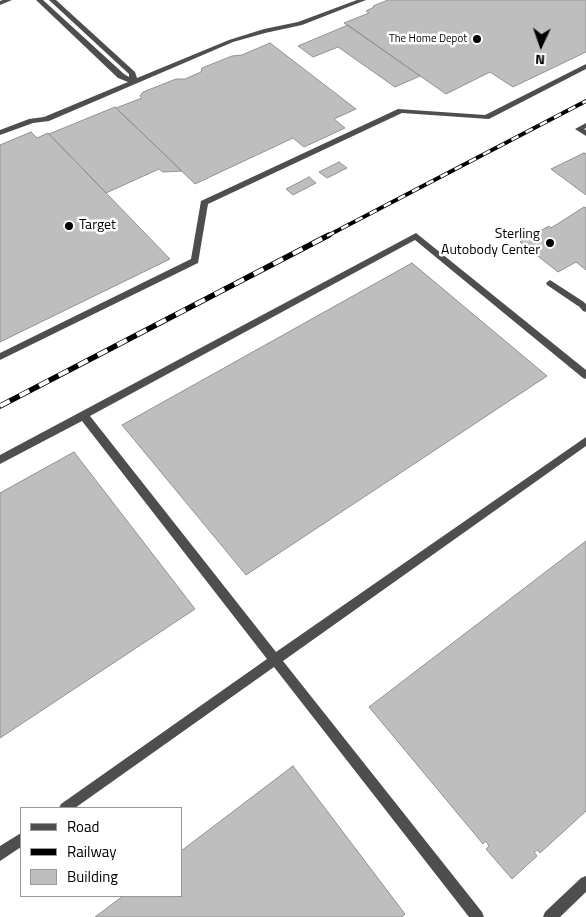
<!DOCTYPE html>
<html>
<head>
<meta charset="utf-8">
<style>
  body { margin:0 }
  #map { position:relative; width:586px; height:917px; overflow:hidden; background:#fff; font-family:"Titillium Web",sans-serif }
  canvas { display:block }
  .legend { position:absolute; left:20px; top:807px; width:162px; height:90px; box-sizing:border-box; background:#fff; border:1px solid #999; margin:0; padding:6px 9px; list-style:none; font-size:15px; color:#000 }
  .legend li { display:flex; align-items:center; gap:10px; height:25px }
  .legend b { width:25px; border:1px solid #999 }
  .north { position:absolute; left:516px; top:20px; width:50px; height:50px; -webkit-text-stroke:4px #fff; paint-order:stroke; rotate:183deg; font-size:14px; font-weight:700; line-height:20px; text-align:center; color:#000 }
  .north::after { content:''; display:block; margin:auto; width:18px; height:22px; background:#000; clip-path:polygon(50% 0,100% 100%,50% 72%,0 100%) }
</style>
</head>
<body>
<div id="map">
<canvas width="586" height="917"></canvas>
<ul class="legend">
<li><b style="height:6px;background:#4e4e4e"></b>Road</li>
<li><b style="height:6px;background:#000"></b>Railway</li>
<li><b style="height:14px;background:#bebebe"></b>Building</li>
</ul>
<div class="north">N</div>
</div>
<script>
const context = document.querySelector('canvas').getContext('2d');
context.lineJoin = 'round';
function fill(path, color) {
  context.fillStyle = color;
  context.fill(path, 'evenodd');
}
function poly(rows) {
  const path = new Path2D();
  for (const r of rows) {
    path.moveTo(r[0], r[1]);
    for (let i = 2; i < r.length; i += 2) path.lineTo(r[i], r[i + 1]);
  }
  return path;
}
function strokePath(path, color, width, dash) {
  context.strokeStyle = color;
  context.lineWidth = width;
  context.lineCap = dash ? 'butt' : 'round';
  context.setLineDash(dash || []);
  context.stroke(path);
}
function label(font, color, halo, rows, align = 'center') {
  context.font = font + ' "Titillium Web",sans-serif';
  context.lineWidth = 5;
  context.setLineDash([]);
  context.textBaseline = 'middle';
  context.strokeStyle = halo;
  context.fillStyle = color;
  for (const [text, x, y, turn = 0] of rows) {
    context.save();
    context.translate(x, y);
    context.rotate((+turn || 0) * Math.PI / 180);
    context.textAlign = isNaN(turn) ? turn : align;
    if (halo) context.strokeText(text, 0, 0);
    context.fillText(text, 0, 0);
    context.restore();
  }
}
const building = poly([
  [388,0,586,0,586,52,513,87,490,72,446,94,344,23,369,13,366,11,374,7,373,6,388,0],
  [348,25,420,76,395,87,338,47,313,57,298,46,348,25],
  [270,43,356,109,334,119,345,128,304,147,293,138,195,184,116,108,142,98,140,96,143,92,176,79,185,79,201,72,202,68,232,56,242,55,270,43],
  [115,107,116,108,182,171,163,172,159,169,106,193,49,134,115,107],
  [31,132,37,138,48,133,170,259,0,342,0,145,31,132],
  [584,153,586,154,586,195,551,169,584,153],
  [339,162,347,168,327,178,319,172,339,162],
  [309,177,316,183,293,195,286,189,309,177],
  [584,207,586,208,586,270,576,262,558,272,520,242,549,226,551,228,584,207],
  [412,263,547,376,246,575,122,425,412,263],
  [74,452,195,609,0,738,0,493,74,452],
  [586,541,586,811,540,853,538,850,534,852,537,856,512,879,486,849,489,846,486,841,483,844,369,707,586,541],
  [293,766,405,914,402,917,95,917,123,896,181,896,181,851,293,766]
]);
fill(building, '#bebebe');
strokePath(building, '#929292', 1);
fill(poly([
  [3,0,12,0,0,5,0,1,3,0],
  [36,0,43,0,124,74,129,77,129,74,49,0,56,0,135,72,137,78,229,40,264,29,298,22,357,0,366,0,302,25,265,33,233,42,49,121,33,123,0,135,0,130,29,119,44,117,128,82,118,78,36,0],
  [586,64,586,69,489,119,402,113,208,204,198,263,0,360,0,353,191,259,201,201,398,109,485,115,586,64],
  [586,123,586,128,584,129,586,130,586,136,575,129,586,123],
  [416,233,586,370,586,379,583,378,415,240,90,416,276,652,586,437,586,446,283,661,482,912,484,917,469,917,274,667,75,808,59,808,61,804,267,659,82,421,0,464,0,455,416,233],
  [550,280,584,302,585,304,584,306,578,306,547,285,546,283,550,280],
  [21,833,21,847,0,861,0,846,21,833],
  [586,876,586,892,560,917,543,917,545,912,581,878,586,876]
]), '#4e4e4e');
fill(poly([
  [581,301,586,304,586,312,583,311,577,304,581,301]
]), '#4e4e4e');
const railFar1 = poly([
  [327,236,586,101]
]);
const rail = poly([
  [0,406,329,235]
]);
strokePath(railFar1, '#000', 4);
strokePath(rail, '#000', 5.5);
strokePath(railFar1, '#fff', 2.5, [8]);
strokePath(rail, '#fff', 4, [11]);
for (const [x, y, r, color] of [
  [477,39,5,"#000"],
  [69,226,5,"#000"],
  [550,243,5,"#000"]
]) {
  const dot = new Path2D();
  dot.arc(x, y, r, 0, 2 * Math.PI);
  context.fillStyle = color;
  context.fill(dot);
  strokePath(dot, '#fff', 2);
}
label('11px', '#000', '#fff', [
  ["The Home Depot",467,39]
], 'right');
label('14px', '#000', '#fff', [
  ["Target",79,226],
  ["Sterling",540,235,"right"],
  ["Autobody Center",540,251,"right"]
], 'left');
</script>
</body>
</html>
